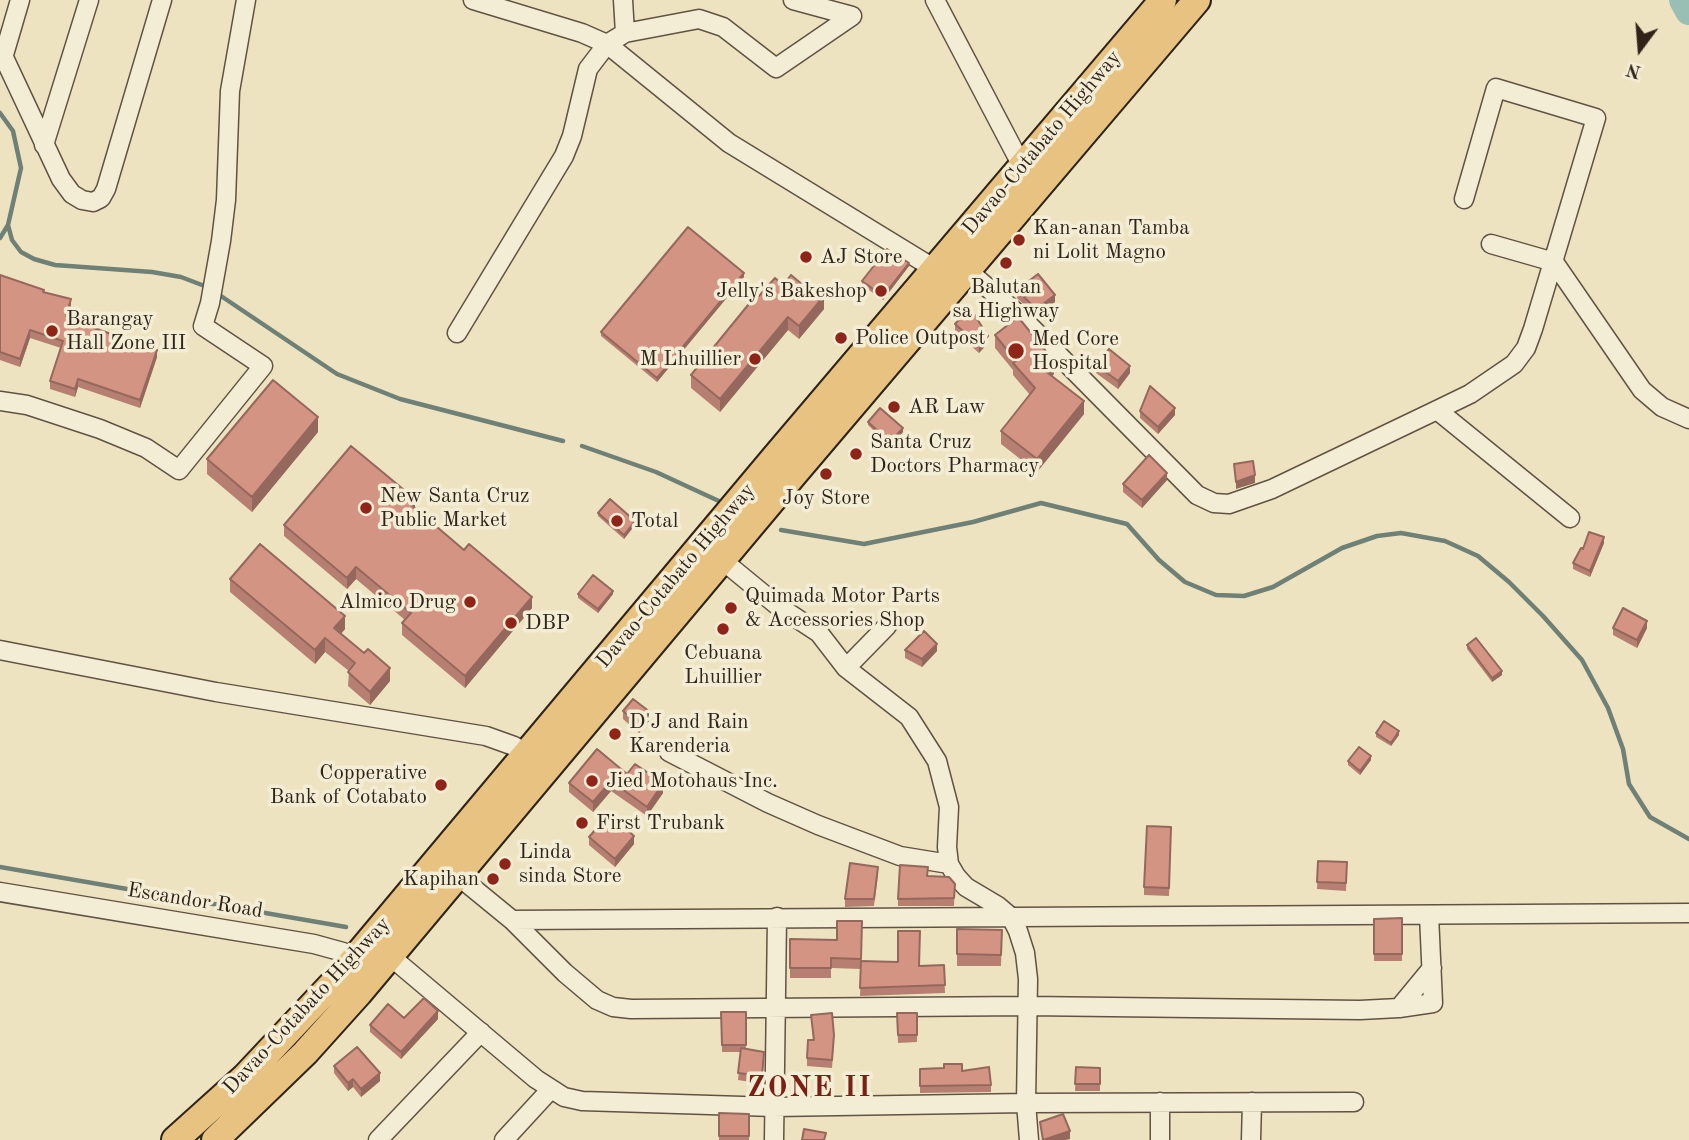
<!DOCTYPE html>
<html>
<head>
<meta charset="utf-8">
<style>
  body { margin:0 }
  #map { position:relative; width:1689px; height:1140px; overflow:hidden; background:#eee3c0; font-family:"Old Standard TT",serif }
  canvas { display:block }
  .north { position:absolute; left:1605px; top:14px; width:70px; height:70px; -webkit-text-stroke:5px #f4edd6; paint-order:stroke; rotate:196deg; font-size:19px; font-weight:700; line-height:28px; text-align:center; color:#302319 }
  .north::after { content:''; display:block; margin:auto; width:24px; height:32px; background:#302319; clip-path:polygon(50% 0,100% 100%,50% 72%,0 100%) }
</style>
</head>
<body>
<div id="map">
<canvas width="1689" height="1140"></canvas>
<div class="north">N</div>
</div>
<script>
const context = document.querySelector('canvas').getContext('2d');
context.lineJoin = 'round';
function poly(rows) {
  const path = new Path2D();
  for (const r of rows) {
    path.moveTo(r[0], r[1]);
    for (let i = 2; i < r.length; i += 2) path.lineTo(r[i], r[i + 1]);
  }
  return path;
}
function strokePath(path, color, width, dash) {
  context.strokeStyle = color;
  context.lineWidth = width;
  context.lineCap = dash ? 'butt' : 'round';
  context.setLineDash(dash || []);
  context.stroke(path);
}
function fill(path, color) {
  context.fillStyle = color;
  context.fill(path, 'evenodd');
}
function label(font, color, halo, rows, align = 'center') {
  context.font = font + ' "Old Standard TT",serif';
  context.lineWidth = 7;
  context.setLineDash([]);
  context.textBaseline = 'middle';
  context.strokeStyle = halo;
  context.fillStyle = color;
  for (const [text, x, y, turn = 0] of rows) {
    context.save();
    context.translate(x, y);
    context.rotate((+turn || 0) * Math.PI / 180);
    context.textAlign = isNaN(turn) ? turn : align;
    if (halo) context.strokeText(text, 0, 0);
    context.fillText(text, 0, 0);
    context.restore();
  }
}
strokePath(poly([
  [0,113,13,131,21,168,8,225,0,238],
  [8,225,12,240,21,252,34,259,55,265,152,272,181,277,202,285],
  [221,296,337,374,400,399,563,441],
  [582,446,656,472,721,502],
  [781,530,864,544,973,522,1041,503,1127,524,1159,560,1185,582,1216,595,1244,596,1273,587,1342,548,1377,536,1401,533,1445,541,1478,556,1509,582,1543,616,1582,660,1608,708,1623,749,1629,784,1650,817,1689,839],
  [0,867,346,927]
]), '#6f8076', 4.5);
strokePath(poly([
  [1683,0,1689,11]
]), '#99beb4', 28);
const minor = poly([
  [473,0,582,33,607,44,729,143,943,274],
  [623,0,625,33],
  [793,0,852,16],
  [935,0,1022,166],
  [0,49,61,179,72,194,82,200,93,202,101,198,106,189,162,0],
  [3,58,20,0],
  [44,145,89,0],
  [1491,244,1554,262,1642,390,1662,407,1689,419],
  [959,263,1018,314,1197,495,1214,503,1229,504,1272,489,1437,410,1470,394,1514,364,1526,348,1533,329,1596,118,1496,88,1464,199],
  [457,333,564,156,572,136,588,69,607,44,625,33,699,19,723,27,776,68,852,16],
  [0,401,27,405,100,429,146,448,179,470,263,366,203,326,210,303,221,241,226,200,230,91,246,0],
  [1437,410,1570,518],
  [722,560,778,606,819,633,846,668,909,717,937,761,949,807,947,847,949,864,956,876,966,887,998,906,1011,917,1018,931,1025,953,1028,979,1026,1103,1029,1140],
  [0,650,216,692,486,736,514,746,527,754],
  [846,668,887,626],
  [669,752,768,803,818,825,900,856,949,864],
  [457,875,512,920,565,973,597,1000,613,1007,631,1009,1028,1006,1360,1010,1399,1008,1433,1003,1429,915],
  [0,892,314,944,343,952,362,964],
  [512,920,1689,913],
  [384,951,536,1079,564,1097,582,1101,774,1107,1026,1103,1354,1102],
  [1399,1008,1432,968],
  [378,1140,481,1032],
  [504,1140,551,1089],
  [774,1140,777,917],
  [1160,1140,1160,1102],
  [1251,1140,1252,1102]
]);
const highway = poly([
  [175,1140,245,1077,339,977,775,457,1163,0],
  [215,1140,305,1053,359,993,795,473,1197,0]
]);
strokePath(minor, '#605343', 21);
strokePath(highway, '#302319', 30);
strokePath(minor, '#f4edd6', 18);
strokePath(highway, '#e7c280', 26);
fill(poly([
  [909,266,883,300,862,285,862,281],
  [0,275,44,292,71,307,68,316,157,357,140,408,78,387,75,397,50,389,50,381,61,348,30,338,20,367,0,360],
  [744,277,657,382,601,336,601,332],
  [783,285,824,309,799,339,788,330,720,412,691,388,691,375,759,296],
  [1017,290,1055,302,1036,316,1017,298],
  [955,324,988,343,979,353,955,332],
  [995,335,1054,374,1052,376,1084,414,1037,472,1001,444,1001,431,1030,395,1013,375,1013,370,995,348],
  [1096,365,1130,373,1118,389,1096,373],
  [1140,411,1175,415,1158,434,1140,418],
  [868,422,903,432,890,446,868,425],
  [318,432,252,512,207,474,207,459],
  [1167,480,1142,508,1123,492,1123,484],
  [415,508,532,608,465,688,402,635,402,623,405,620,356,579,347,589,284,536,284,525],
  [598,513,635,525,624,539,598,516],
  [1604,543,1590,577,1573,569,1573,563,1583,549],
  [230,579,345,629,341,634,390,681,370,705,348,686,349,671,325,652,315,664,230,592],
  [578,594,613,594,598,613,578,598],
  [1613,628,1647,628,1637,648,1613,635],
  [1467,645,1502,675,1492,682,1467,649],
  [905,650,937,651,922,667,905,658],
  [623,711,650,720,639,733,623,719],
  [1376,733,1399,735,1391,746,1376,737],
  [1371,760,1360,775,1348,765,1348,761],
  [627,774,663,793,647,816,611,791,593,812,569,792,569,783],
  [1171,827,1169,896,1144,895,1144,887],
  [589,837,634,844,615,867,589,845],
  [1318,861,1347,862,1346,891,1317,889],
  [878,875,874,906,845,907,845,899],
  [928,876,955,884,954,906,898,906,898,899],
  [1402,918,1402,961,1374,961,1374,919],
  [862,921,861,961,919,966,944,965,945,993,860,996,861,969,831,968,831,978,790,978,790,939,837,940],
  [957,929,1002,930,1001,966,957,966],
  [721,1012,746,1012,746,1049,764,1059,762,1084,738,1080,741,1052,722,1052],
  [897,1013,917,1013,917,1042,898,1043],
  [811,1015,834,1043,832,1068,807,1066,807,1058,813,1040],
  [438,1019,401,1059,370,1032,370,1025],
  [334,1066,380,1081,361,1097,353,1087,348,1091,334,1073],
  [1076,1067,1100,1068,1100,1091,1075,1091],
  [920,1069,962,1071,991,1085,991,1092,920,1093],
  [719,1113,749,1114,749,1140,719,1140]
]), '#b67f71');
fill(poly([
  [909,263,909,266,883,300,883,296],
  [744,273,744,277,657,382,657,378],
  [1055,295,1055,302,1036,316,1036,309],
  [824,296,824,309,799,339,799,326],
  [71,299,71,307,66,323,66,316],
  [788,317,788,330,720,412,720,399],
  [30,330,30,338,20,367,20,359],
  [988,336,988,343,979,353,979,345],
  [157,350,157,357,140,408,140,400],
  [1054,361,1054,374,1044,382,1044,370],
  [1130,366,1130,373,1118,389,1118,381],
  [78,379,78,387,75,397,75,389],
  [1084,401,1084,414,1037,472,1037,459],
  [1175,408,1175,415,1158,434,1158,427],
  [318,417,318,432,252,512,252,497],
  [903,428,903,432,890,446,890,442],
  [1167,473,1167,480,1142,508,1142,500],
  [1255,475,1255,483,1236,489,1236,482],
  [415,499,415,510,410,504],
  [635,521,635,525,624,539,624,535],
  [1604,537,1604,543,1590,577,1590,571],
  [356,567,356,579,347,589,347,578],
  [613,591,613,594,598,613,598,609],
  [532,597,532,608,465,688,465,676],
  [345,616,345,629,334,641,334,628],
  [1647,621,1647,628,1637,648,1637,640],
  [325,638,325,652,315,664,315,650],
  [937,644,937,651,922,667,922,659],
  [390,668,390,681,370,705,370,692],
  [1502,671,1502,675,1492,682,1492,678],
  [650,712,650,720,639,733,639,725],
  [1399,731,1399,735,1391,746,1391,743],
  [1371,756,1371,760,1360,775,1360,771],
  [611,781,611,791,593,812,593,802],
  [663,783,663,793,647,816,647,807],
  [634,836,634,844,615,867,615,859],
  [438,1011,438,1019,401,1059,401,1052],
  [380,1073,380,1081,361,1097,361,1089],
  [353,1079,353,1087,348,1091,348,1083],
  [1070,1131,1070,1139,1066,1140,1044,1140]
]), '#94685c');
const building = poly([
  [688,227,744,273,657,378,601,332,688,227],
  [887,249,909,263,883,296,862,281,887,249],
  [1038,274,1055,295,1036,309,1017,290,1038,274],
  [0,275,44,290,43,292,71,299,66,316,94,325,94,328,157,350,140,400,78,379,75,389,50,381,63,341,30,330,20,359,0,352,0,275],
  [791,275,810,291,813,287,824,296,799,326,788,317,720,399,691,375,757,294,759,296,775,278,783,285,791,275],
  [970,308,988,336,979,345,955,324,970,308],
  [1018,317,1054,361,1044,370,1084,401,1037,459,1001,431,1035,388,1013,363,1016,361,995,335,1018,317],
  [1109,349,1130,366,1118,381,1096,365,1109,349],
  [273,380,318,417,252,497,207,459,273,380],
  [1150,386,1175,408,1158,427,1140,411,1150,386],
  [880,408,903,428,890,442,868,422,880,408],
  [351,446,415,499,410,504,464,550,469,544,532,597,465,676,402,623,411,613,356,567,347,578,284,525,351,446],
  [1149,455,1167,473,1142,500,1123,484,1149,455],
  [1253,461,1255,475,1236,482,1234,464,1253,461],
  [610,499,635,521,624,535,598,513,610,499],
  [1589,532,1604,537,1590,571,1573,563,1581,548,1583,549,1589,532],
  [260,544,345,616,334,628,364,653,368,649,390,668,370,692,348,672,355,663,325,638,315,650,230,579,260,544],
  [593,575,613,591,598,609,578,594,593,575],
  [1623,608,1647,621,1637,640,1613,628,1623,608],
  [924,631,937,644,922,659,905,650,924,631],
  [1476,638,1502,671,1492,678,1467,645,1476,638],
  [633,699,650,712,639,725,623,711,633,699],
  [1384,721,1399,731,1391,743,1376,733,1384,721],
  [1359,747,1371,756,1360,771,1348,761,1359,747],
  [597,749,627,774,635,764,663,783,647,807,611,781,593,802,569,783,597,749],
  [609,814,634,836,615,859,589,837,609,814],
  [1147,826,1171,827,1169,888,1144,887,1147,826],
  [1318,861,1347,862,1346,883,1317,882,1318,861],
  [850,863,878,867,874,899,845,899,850,863],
  [900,865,928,867,927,876,949,877,955,884,954,898,898,899,900,865],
  [1402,918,1402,954,1374,954,1374,919,1402,918],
  [837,921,862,921,861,959,831,958,831,968,790,968,790,939,837,940,837,921],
  [957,929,1002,930,1001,955,957,954,957,929],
  [898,931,920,931,919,966,944,965,945,985,860,988,861,961,898,962,898,931],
  [424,998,438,1011,401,1052,370,1025,388,1004,404,1018,424,998],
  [721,1012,746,1012,746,1045,722,1045,721,1012],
  [832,1013,834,1035,832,1060,807,1058,808,1040,814,1040,811,1015,832,1013],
  [897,1013,917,1013,917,1035,898,1035,897,1013],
  [357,1047,380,1073,361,1089,353,1079,348,1083,334,1066,357,1047],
  [741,1048,764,1052,762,1076,738,1073,741,1048],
  [944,1064,962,1064,962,1071,989,1067,991,1085,920,1086,920,1069,944,1068,944,1064],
  [1076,1067,1100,1068,1100,1084,1075,1084,1076,1067],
  [719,1113,749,1114,749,1136,719,1136,719,1113],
  [1063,1114,1070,1131,1043,1140,1040,1122,1063,1114],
  [804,1129,826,1133,824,1140,802,1140,804,1129]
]);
fill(building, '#d49483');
strokePath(building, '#94685c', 2);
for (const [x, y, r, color] of [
  [1019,240,7,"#8f2418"],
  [806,257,7,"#8f2418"],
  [1006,263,7,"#8f2418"],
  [881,291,7,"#8f2418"],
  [52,331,7,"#8f2418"],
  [841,338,7,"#8f2418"],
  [1016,351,9,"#8f2418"],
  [755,359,7,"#8f2418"],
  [894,407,7,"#8f2418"],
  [856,454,7,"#8f2418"],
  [826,474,7,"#8f2418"],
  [366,508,7,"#8f2418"],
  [617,521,7,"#8f2418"],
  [470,602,7,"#8f2418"],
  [731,608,7,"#8f2418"],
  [511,623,7,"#8f2418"],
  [723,629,7,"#8f2418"],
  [615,734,7,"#8f2418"],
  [592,781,7,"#8f2418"],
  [441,785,7,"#8f2418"],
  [582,823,7,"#8f2418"],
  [505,864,7,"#8f2418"],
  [493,879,7,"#8f2418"]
]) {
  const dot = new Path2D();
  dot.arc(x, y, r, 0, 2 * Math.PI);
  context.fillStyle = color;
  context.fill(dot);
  strokePath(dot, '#f4edd6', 2.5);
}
label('21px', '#302319', '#f4edd6', [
  ["Davao-Cotabato Highway",1042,143,-50],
  ["Davao-Cotabato Highway",676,576,-50],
  ["Escandor Road",195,901,9],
  ["Davao-Cotabato Highway",307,1006,-47]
]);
label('21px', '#302319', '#f4edd6', [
  ["Kan-anan Tamba",1033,228],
  ["ni Lolit Magno",1033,252],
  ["AJ Store",820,257],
  ["Balutan",1006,287,"center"],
  ["sa Highway",1006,311,"center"],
  ["Jelly's Bakeshop",867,291,"right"],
  ["Barangay",66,319],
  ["Hall Zone III",66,343],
  ["Police Outpost",855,338],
  ["Med Core",1032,339],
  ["Hospital",1032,363],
  ["M Lhuillier",741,359,"right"],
  ["AR Law",908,407],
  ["Santa Cruz",870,442],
  ["Doctors Pharmacy",870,466],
  ["New Santa Cruz",380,496],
  ["Public Market",380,520],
  ["Joy Store",826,498,"center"],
  ["Total",631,521],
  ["Quimada Motor Parts",745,596],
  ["& Accessories Shop",745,620],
  ["Almico Drug",456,602,"right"],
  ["DBP",525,623],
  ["Cebuana",723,653,"center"],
  ["Lhuillier",723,677,"center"],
  ["D'J and Rain",629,722],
  ["Karenderia",629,746],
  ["Copperative",427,773,"right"],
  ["Bank of Cotabato",427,797,"right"],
  ["Jied Motohaus Inc.",606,781],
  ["First Trubank",596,823],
  ["Linda",519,852],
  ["sinda Store",519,876],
  ["Kapihan",479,879,"right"]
], 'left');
context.letterSpacing = '2px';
label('bold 28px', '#7a1f14', '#f4edd6', [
  ["ZONE II",810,1089]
]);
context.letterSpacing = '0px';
</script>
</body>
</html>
